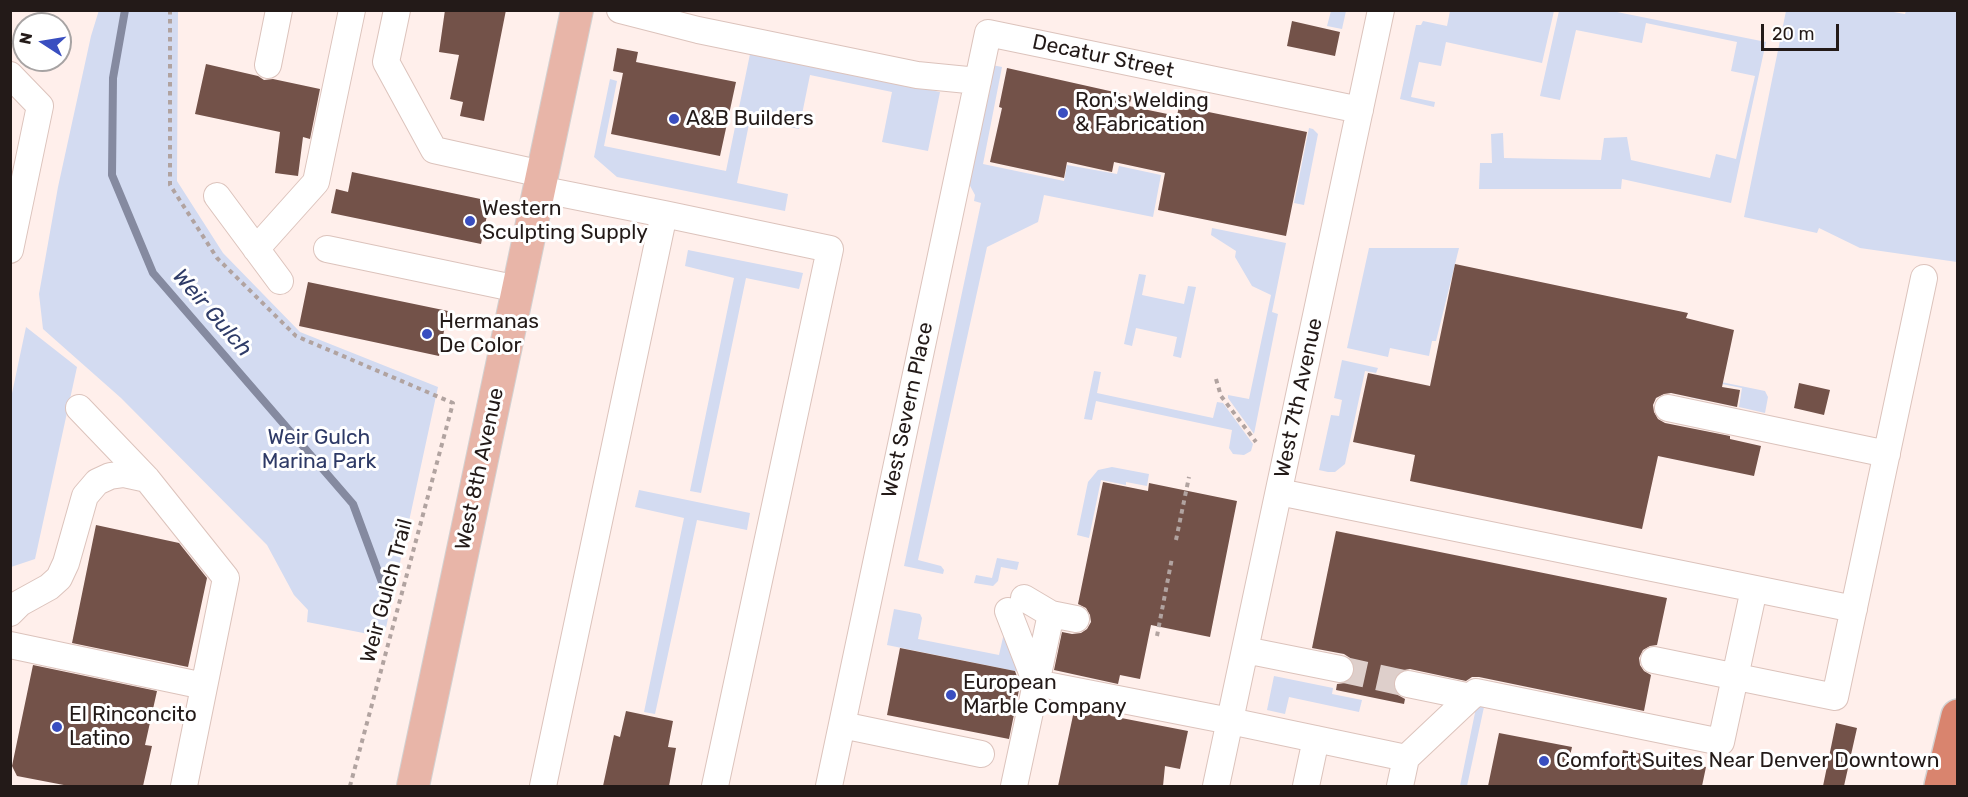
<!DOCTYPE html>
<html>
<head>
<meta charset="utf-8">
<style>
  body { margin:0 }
  #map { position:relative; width:1968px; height:797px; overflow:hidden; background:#ffefeb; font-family:Rubik,sans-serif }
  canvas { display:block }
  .frame { position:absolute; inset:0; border:12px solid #231a18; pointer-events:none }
  .north { position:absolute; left:12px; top:12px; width:60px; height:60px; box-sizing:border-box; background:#fff; border:2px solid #a7a3a3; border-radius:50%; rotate:282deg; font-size:16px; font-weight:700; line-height:24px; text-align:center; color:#231a18 }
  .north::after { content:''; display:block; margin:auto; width:21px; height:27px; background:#394ec0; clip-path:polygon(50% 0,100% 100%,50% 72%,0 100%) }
  .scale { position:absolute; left:1761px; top:24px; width:78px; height:27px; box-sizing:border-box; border:3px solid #231a18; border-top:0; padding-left:8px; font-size:18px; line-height:21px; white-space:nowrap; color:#231a18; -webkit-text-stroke:4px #fff; paint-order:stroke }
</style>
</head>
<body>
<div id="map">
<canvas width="1968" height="797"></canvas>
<div class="frame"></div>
<div class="north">N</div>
<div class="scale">20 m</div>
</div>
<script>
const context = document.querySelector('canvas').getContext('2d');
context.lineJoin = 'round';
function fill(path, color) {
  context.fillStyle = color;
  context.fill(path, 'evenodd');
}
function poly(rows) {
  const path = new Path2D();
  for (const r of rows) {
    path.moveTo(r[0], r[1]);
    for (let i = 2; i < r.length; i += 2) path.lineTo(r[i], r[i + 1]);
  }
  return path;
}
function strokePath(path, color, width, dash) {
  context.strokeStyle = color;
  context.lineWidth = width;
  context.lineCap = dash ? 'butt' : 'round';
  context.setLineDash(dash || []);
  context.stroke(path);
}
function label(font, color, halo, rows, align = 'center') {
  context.font = font + ' Rubik,sans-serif';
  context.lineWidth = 6;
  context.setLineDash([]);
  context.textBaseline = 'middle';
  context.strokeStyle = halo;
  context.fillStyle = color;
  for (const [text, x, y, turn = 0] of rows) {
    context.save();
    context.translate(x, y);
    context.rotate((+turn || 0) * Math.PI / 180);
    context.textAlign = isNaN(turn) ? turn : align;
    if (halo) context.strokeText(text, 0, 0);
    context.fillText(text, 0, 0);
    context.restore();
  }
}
fill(poly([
  [99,10,178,11,177,181,223,253,300,332,438,387,384,637,307,622,308,610,294,595,267,545,121,398,43,329,39,294,58,187,91,36],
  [1331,11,1346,11,1342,29,1327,26],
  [1450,11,1554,11,1542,63,1446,42,1441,66,1419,62,1411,97,1435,102,1434,107,1400,99,1416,25,1421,25,1423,21,1447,26],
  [1559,11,1612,11,1766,42,1731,203,1622,179,1621,189,1479,189,1480,163,1492,163,1491,134,1503,133,1504,158,1601,160,1604,138,1627,137,1631,160,1710,178,1716,154,1736,159,1755,76,1731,71,1737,42,1646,23,1642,43,1576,30,1560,100,1540,96],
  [1888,11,1905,14,1906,11,1957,11,1957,262,1860,248,1819,228,1817,233,1744,217,1786,11],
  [750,54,940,92,928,151,882,142,892,92,810,75,799,129,750,119,737,183,788,194,785,211,617,177,594,157,610,79,617,81,604,146,726,171],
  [992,65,1002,67,983,164,1064,181,1067,165,1117,174,1119,166,1161,175,1153,217,1044,195,1038,222,987,247,918,560,941,566,944,570,943,574,904,566,981,203,974,201,975,195,968,182],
  [1309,128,1313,129,1318,134,1304,205,1294,203],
  [1212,228,1286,243,1272,312,1278,314,1254,434,1228,398,1228,395,1249,399,1271,295,1252,286,1235,257,1236,251,1211,235],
  [1369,248,1459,248,1436,341,1432,341,1429,356,1390,348,1388,357,1347,348],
  [688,250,803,273,799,289,746,278,701,493,690,491,734,278,685,266],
  [1139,274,1146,275,1142,295,1184,304,1188,286,1196,287,1181,358,1173,356,1177,337,1136,328,1132,346,1124,344],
  [26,327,77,367,35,559,11,567,11,398],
  [1342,360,1378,368,1376,373,1365,371,1345,464,1335,472,1328,472,1319,470,1331,415,1339,416,1342,400,1334,398],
  [1094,371,1101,372,1097,393,1213,418,1217,402,1223,403,1253,444,1251,451,1244,455,1233,454,1229,448,1232,430,1096,401,1092,420,1084,419],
  [1682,374,1765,391,1768,397,1765,413,1739,407,1742,388,1707,381,1703,400,1690,397,1680,383],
  [1112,467,1149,474,1147,486,1126,482,1126,485,1101,480,1089,538,1077,535,1088,482,1098,470],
  [639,490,750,513,747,530,697,520,655,714,644,712,684,518,635,507],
  [997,558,1019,562,1017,570,1001,567,998,581,993,586,974,583,976,575,992,578],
  [894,609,920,614,922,618,918,639,999,655,1004,633,1020,672,887,645],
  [1274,676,1333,688,1332,694,1362,700,1359,712,1289,697,1285,714,1267,710],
  [1478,698,1484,707,1467,786,1460,786]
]), '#d3dbf1');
strokePath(poly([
  [125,10,113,78,112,175,153,273,353,504,389,601]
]), '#858aa0', 8);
fill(poly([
  [445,10,506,10,484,121,460,116,463,102,450,99,459,55,439,52],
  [1292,21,1340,32,1335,56,1287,46],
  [617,48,638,52,636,62,736,82,720,156,611,134,623,73,613,71],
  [206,64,258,76,264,80,273,79,320,89,310,139,303,137,298,176,275,173,280,132,195,114],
  [1007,68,1132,96,1129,106,1177,116,1179,106,1307,132,1286,236,1158,210,1165,173,1114,162,1112,172,1067,162,1064,178,990,162,1002,108,999,107],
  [352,172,490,201,481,244,331,213,336,189,348,192],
  [1455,264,1688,313,1686,318,1734,330,1722,387,1740,390,1737,407,1671,393,1664,394,1656,398,1653,405,1654,412,1658,419,1665,423,1730,436,1730,439,1761,446,1754,476,1658,456,1642,529,1410,481,1415,455,1353,442,1368,373,1430,386],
  [308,282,448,311,439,356,299,326],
  [1799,383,1830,390,1824,415,1794,408],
  [1103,482,1148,491,1149,483,1237,501,1210,637,1151,625,1140,679,1120,675,1118,684,1054,670,1062,632,1072,634,1081,633,1087,629,1091,622,1090,615,1086,608,1078,604],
  [96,525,179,543,207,578,188,667,72,643],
  [1336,531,1667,598,1657,645,1650,646,1643,650,1639,658,1640,665,1644,671,1651,675,1644,711,1479,677,1472,677,1466,681,1410,669,1404,670,1397,674,1393,682,1394,688,1398,695,1405,699,1404,704,1336,690,1337,684,1345,683,1352,678,1355,671,1354,664,1350,658,1344,654,1312,648],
  [900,648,1015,671,1020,685,1009,739,887,715],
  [33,665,157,691,145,745,152,746,143,786,69,786,17,776,12,766],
  [1075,706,1112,713,1111,716,1188,731,1180,769,1165,766,1163,786,1058,786],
  [626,711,673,721,668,747,676,748,669,786,603,786,614,735,620,737],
  [1836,723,1857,728,1844,786,1823,786],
  [1499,733,1572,747,1570,756,1620,766,1623,750,1706,767,1702,786,1488,786]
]), '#735249');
strokePath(poly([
  [1340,669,1408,684]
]), '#decfcb', 26, [26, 13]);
const minor = poly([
  [397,10,386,62,434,150,542,174],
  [620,10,698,30,917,75,978,81],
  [268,65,279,10],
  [10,75,40,106,10,250],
  [539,189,664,214],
  [217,196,280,281],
  [256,249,316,182,352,10],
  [327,249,518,289],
  [79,408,147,479,226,578,184,786],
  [1668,408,1887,454],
  [1279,492,1854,609],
  [1024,598,1051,614,1076,619],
  [1008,611,1036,683,1230,721,1406,758],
  [10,613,20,603,49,587,59,578,66,563,85,496,97,482,110,476,124,474,147,479],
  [10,645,204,686],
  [1245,650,1340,669],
  [1654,660,1835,697,1924,278],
  [1408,684,1471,697],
  [842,725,981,754],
  [543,786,664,214,830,249,715,786],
  [829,786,988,33,1360,110],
  [1014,786,1051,614],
  [1216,786,1381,10],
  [1306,786,1316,739],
  [1400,786,1406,758,1476,692,1721,742,1754,589]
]);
const major = poly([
  [413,786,577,10]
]);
const highway = poly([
  [1941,786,1958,716]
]);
strokePath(minor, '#dcc3bc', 28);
strokePath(major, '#d3d1d1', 34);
strokePath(highway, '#d3d1d1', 36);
strokePath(poly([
  [170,10,170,185,217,258,296,336,453,403,350,786],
  [1216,379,1221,396,1256,442],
  [1176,540,1189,477],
  [1157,636,1172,558]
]), '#b1a3a0', 4, [4.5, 4.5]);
strokePath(minor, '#fff', 26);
strokePath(major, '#e8b5a8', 32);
strokePath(highway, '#d9846e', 33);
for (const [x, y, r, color] of [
  [1063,113,6,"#394ec0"],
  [674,119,6,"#394ec0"],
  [470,221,6,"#394ec0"],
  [427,334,6,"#394ec0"],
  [951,695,6,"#394ec0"],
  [57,727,6,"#394ec0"],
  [1544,761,6,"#394ec0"]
]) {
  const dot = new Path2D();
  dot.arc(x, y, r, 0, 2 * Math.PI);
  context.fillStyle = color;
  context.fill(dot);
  strokePath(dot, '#fff', 2);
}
label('21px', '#231a18', '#fff', [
  ["Decatur Street",1103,57,12],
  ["West 7th Avenue",1299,398,-78],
  ["West Severn Place",908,410,-78],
  ["West 8th Avenue",480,469,-78],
  ["Weir Gulch Trail",387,591,-75]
]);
label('21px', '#231a18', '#fff', [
  ["Ron's Welding",1075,101],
  ["& Fabrication",1075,125],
  ["A&B Builders",686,119],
  ["Western",482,209],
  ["Sculpting Supply",482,233],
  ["Hermanas",439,322],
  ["De Color",439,346],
  ["European",963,683],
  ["Marble Company",963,707],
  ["El Rinconcito",69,715],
  ["Latino",69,739],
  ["Comfort Suites Near Denver Downtown",1556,761]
], 'left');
label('21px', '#2e3a66', '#fff', [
  ["Weir Gulch",319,438],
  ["Marina Park",319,462]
]);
label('italic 22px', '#2f3c68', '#fff', [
  ["Weir Gulch",212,313,49]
]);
</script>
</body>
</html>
